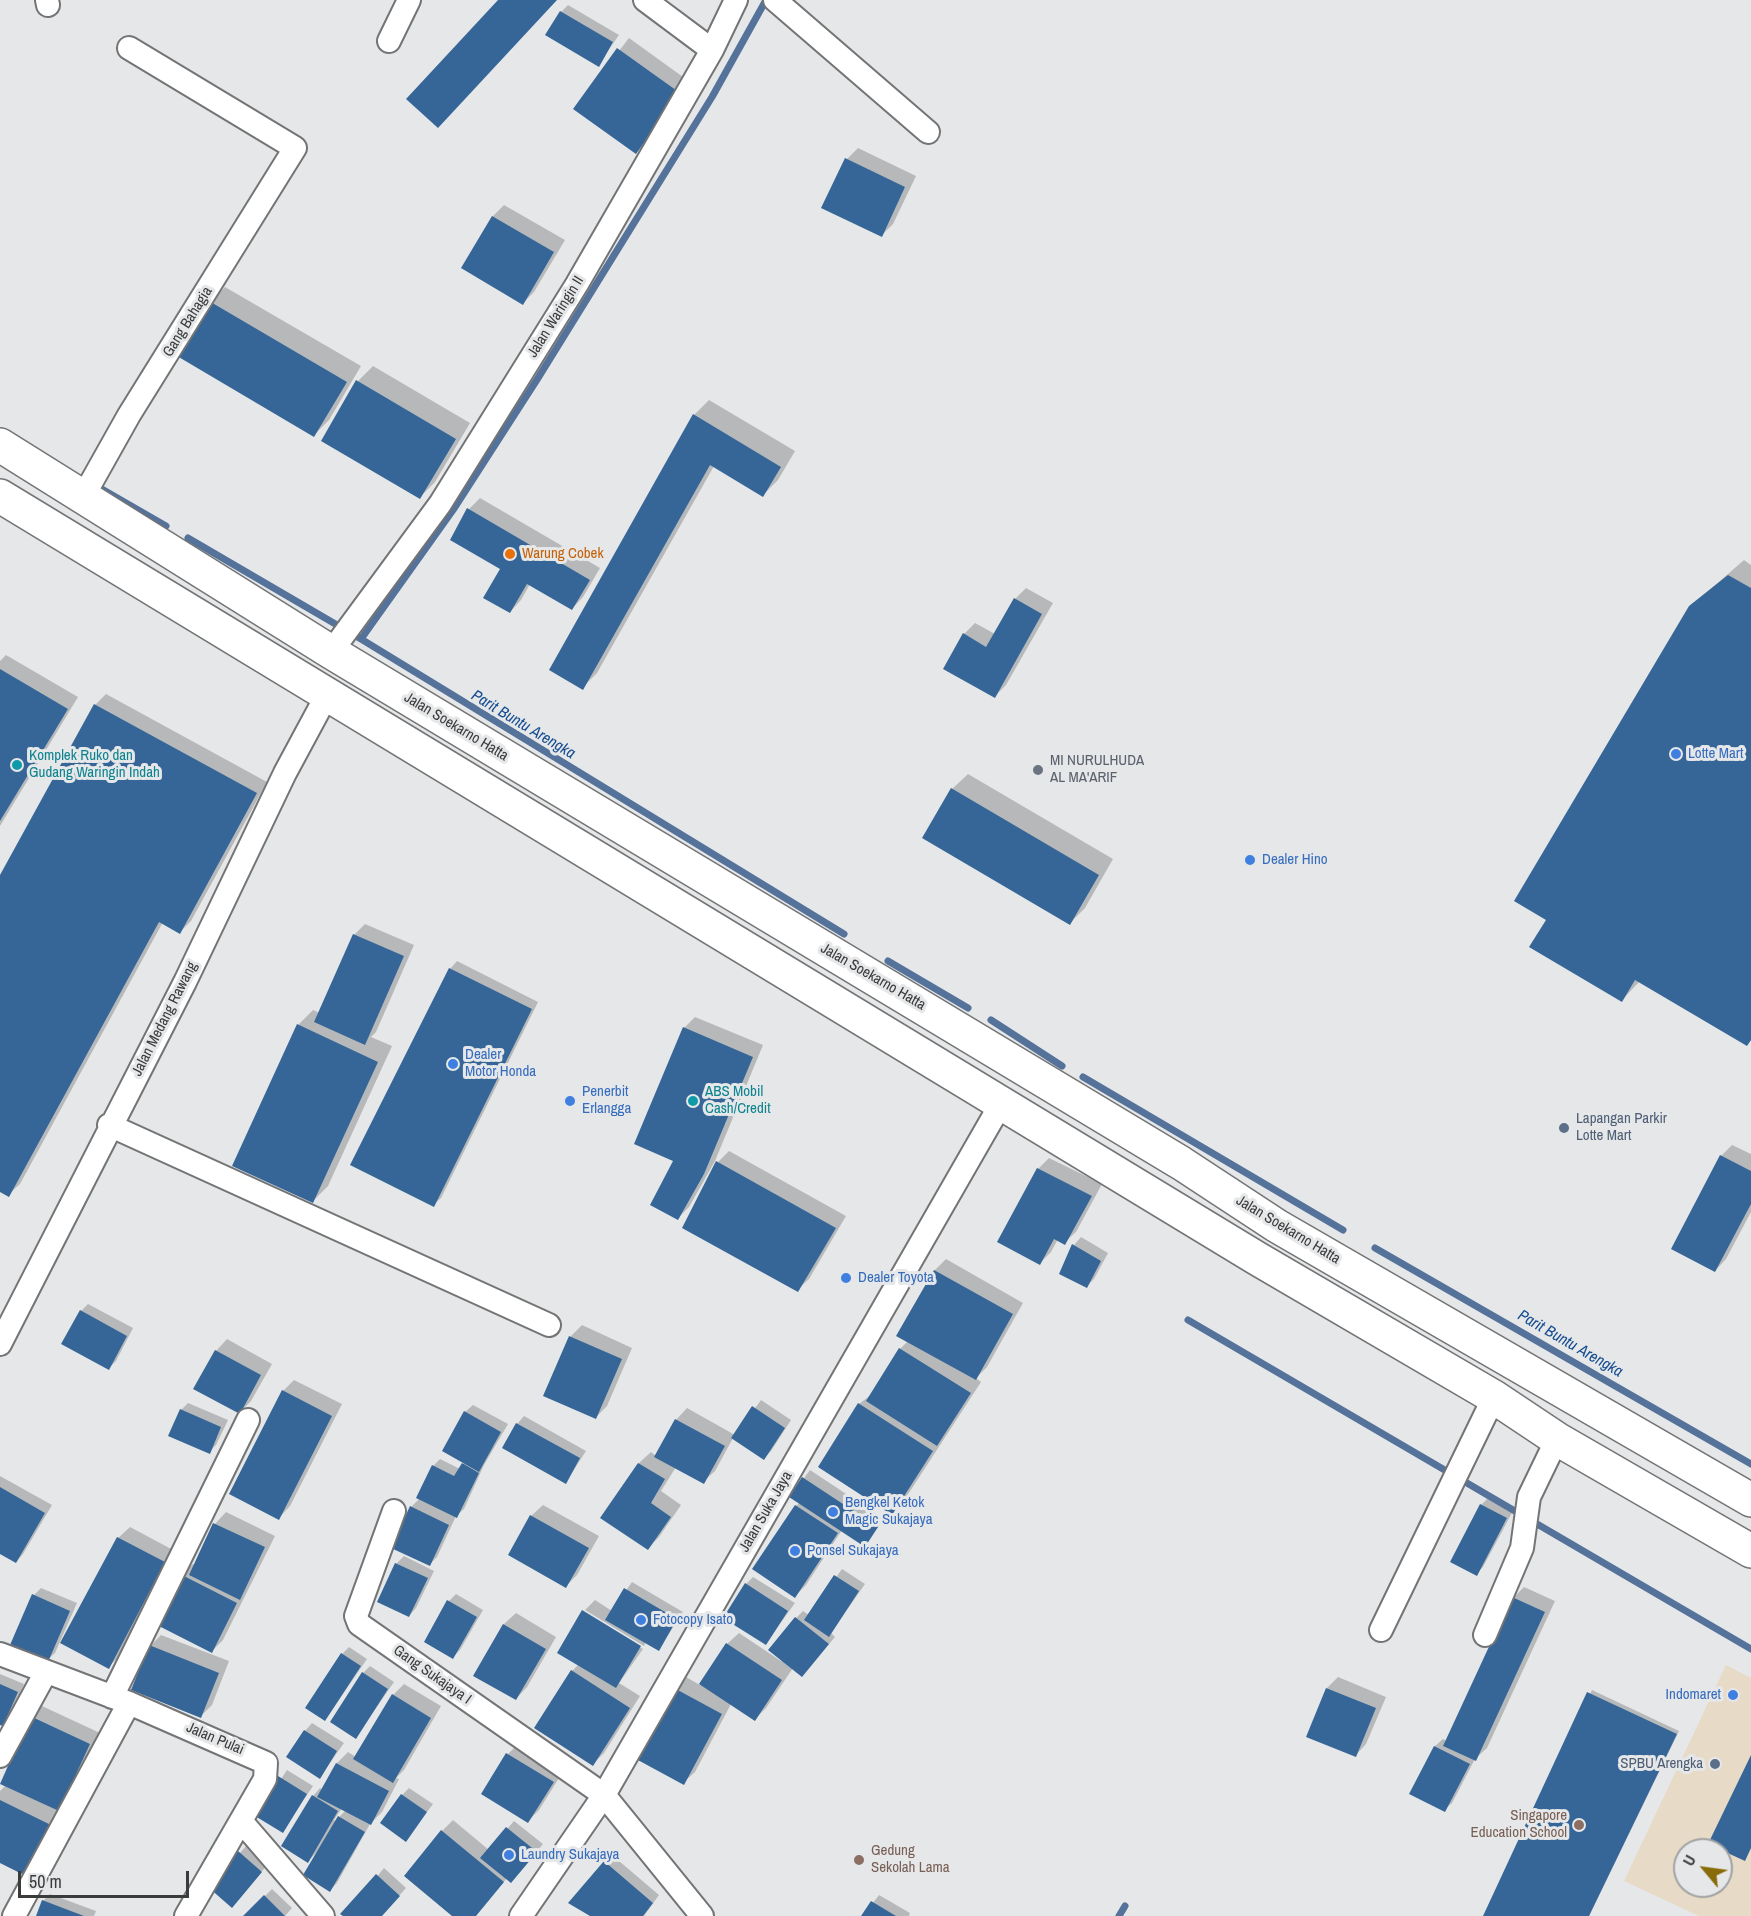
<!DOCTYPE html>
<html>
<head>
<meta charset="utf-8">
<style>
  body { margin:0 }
  #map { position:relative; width:1751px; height:1916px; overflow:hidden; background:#e5e7e8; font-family:"Archivo Narrow",sans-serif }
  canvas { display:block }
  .north { position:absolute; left:1673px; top:1838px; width:60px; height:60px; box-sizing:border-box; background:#e5e7e8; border:2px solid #a1a2a3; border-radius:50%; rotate:299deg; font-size:16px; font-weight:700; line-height:24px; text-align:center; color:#3a3b3b }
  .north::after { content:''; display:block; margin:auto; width:21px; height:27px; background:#896b0a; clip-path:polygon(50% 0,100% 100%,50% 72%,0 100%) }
  .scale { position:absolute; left:18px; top:1871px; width:171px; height:27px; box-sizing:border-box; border:3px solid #3a3b3b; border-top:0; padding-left:8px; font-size:18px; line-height:21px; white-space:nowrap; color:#3a3b3b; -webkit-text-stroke:4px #e5e7e8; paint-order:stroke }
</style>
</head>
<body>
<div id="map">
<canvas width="1751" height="1916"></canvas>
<div class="north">U</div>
<div class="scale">50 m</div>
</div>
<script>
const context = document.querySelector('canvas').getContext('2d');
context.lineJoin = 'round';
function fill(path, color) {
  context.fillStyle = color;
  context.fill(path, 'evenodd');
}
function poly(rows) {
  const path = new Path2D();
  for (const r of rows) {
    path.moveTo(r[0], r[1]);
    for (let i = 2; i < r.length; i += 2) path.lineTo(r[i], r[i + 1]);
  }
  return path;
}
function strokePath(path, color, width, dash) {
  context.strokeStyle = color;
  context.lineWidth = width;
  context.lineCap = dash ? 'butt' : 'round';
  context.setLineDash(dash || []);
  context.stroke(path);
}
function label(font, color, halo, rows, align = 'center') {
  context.font = font + ' "Archivo Narrow",sans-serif';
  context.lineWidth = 6;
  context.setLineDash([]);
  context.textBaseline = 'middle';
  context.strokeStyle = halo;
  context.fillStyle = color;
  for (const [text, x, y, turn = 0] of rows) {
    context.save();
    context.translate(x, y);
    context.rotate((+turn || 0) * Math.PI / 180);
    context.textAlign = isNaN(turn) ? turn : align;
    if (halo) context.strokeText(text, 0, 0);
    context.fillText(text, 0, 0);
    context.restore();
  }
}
fill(poly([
  [1726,1665,1751,1678,1751,1916,1699,1916,1624,1881],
  [1685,1850,1721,1850,1721,1886,1685,1886]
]), '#e7dbc7');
fill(poly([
  [568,5,619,35,598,65,561,12],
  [629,38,690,82,635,152,575,108],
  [858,148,916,176,893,224,882,235,847,159],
  [504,205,565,240,534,292,523,303,463,268,493,216],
  [225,287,361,366,329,420,314,435,210,302],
  [373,366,470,423,435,482,420,497,358,381],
  [709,400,795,451,778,480,763,495,714,466,597,673,582,688,694,415],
  [480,498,600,568,583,597,572,609,530,584,521,600,510,612,502,568,469,509],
  [1744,560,1751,565,1751,1040,1747,1045,1640,981,1622,1000,1548,919,1690,607],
  [1026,588,1053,603,1006,685,995,696,964,634,975,623,995,634,1015,599],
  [6,655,78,697,0,826,0,661],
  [106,694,267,782,191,921,180,932,163,922,20,1184,8,1195,0,1190,0,878,95,705],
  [968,774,1113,859,1085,908,1070,923,952,789],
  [365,924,414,945,376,1032,371,1037,392,1046,328,1186,313,1201,298,1025,313,1010,320,1013,354,935],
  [457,961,538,1002,441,1198,433,1205,450,969],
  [695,1017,763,1045,715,1161,689,1207,678,1218,675,1160,684,1028],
  [1732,1145,1751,1154,1751,1212,1726,1259,1715,1271,1721,1156],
  [729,1151,846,1216,809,1279,797,1290,718,1162],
  [1049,1158,1102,1184,1076,1232,1064,1243,1058,1239,1051,1252,1040,1263,1038,1169],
  [1081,1237,1108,1253,1094,1279,1087,1286,1061,1274,1074,1245],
  [946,1259,1023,1303,987,1367,976,1378,981,1382,903,1502,892,1513,820,1467,859,1404,872,1394,900,1349,908,1341,935,1270],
  [88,1304,133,1328,116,1361,109,1368,81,1311],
  [582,1325,632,1348,607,1406,595,1418,545,1395,571,1336],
  [227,1339,272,1364,251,1401,240,1412,196,1388,216,1351],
  [294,1380,342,1404,290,1506,279,1518,283,1391],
  [761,1400,791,1420,771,1451,764,1458,733,1438,715,1471,703,1482,676,1467,661,1491,681,1505,659,1537,648,1548,602,1517,639,1463,651,1452,656,1456,676,1420,687,1408,735,1435],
  [188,1403,228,1420,216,1445,209,1452,181,1410],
  [473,1405,508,1424,484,1465,464,1509,456,1516,437,1557,430,1564,411,1507,420,1498,433,1466,440,1459,460,1469,465,1462,465,1412],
  [524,1416,586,1451,566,1482,517,1424],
  [810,1470,884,1519,865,1545,842,1530,806,1585,795,1596,796,1506,800,1502,791,1496],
  [0,1476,52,1505,23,1554,16,1562,0,1552],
  [1488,1498,1513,1511,1483,1567,1476,1574,1481,1505],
  [543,1505,599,1536,577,1575,566,1586,531,1516],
  [226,1512,275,1536,223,1640,212,1651,181,1575,193,1564,195,1565,215,1524],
  [130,1527,175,1551,120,1656,108,1667,118,1538],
  [404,1556,434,1571,416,1608,409,1616,379,1601,396,1564],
  [842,1569,865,1584,831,1633,835,1637,809,1668,793,1668,766,1708,755,1719,731,1704,695,1772,683,1783,675,1689,686,1677,700,1685,727,1644,739,1633,781,1661,796,1618,803,1611,809,1615],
  [753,1577,795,1603,766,1643,746,1584],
  [632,1582,683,1612,659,1649,646,1642,644,1646,585,1610,595,1600,612,1611],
  [1524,1587,1555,1601,1487,1748,1475,1759,1452,1803,1444,1810,1411,1793,1435,1746,1443,1739,1447,1741,1513,1598],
  [41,1588,77,1603,55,1653,47,1660,34,1595],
  [456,1594,483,1610,460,1650,453,1657,426,1642,449,1601],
  [584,1610,584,1613,643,1649,619,1683,640,1696,604,1753,593,1764,572,1671,579,1664],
  [516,1613,556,1637,527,1687,516,1699,475,1675,504,1624],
  [161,1635,229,1661,212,1705,201,1716,150,1646],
  [349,1647,367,1659,325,1720,342,1654],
  [370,1666,394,1682,356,1737,363,1673],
  [0,1674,24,1684,10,1717,2,1724,0,1723],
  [1338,1677,1386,1697,1366,1744,1355,1756,1327,1688],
  [404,1684,441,1706,404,1770,396,1778,399,1779,382,1812,370,1824,337,1883,330,1890,318,1851,308,1861,313,1796,320,1788,323,1790,337,1763,348,1752,356,1757,393,1695],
  [342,1808,346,1810,335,1821,334,1820],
  [1592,1690,1679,1731,1589,1916,1484,1916],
  [42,1706,100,1733,70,1798,56,1811,65,1815,0,1861,0,1791,6,1785,31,1717],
  [312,1723,344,1743,320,1777,305,1731],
  [519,1743,564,1770,539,1810,528,1821,508,1754],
  [287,1770,313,1786,283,1831,257,1815],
  [409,1788,433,1804,406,1840,402,1795],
  [453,1820,489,1850,514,1821,543,1844,518,1874,507,1878,475,1916,454,1916,442,1831],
  [247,1845,268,1864,239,1899,210,1887],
  [612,1855,659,1895,644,1916,593,1916,605,1862],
  [384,1868,406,1888,381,1916,345,1916],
  [272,1889,292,1908,285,1916,245,1916],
  [50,1894,96,1911,94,1916,37,1916,43,1901],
  [879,1895,910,1913,909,1916,863,1916]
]), '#0003');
strokePath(poly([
  [100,488,166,526],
  [188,538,361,639,844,934],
  [361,639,453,510,538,378,712,97,766,0],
  [888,961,968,1008],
  [991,1020,1062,1066],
  [1083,1077,1343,1230],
  [1375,1248,1751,1464],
  [1188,1320,1751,1649],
  [1119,1916,1125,1906]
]), '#55729a', 7);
fill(poly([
  [498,0,557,0,438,128,406,99],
  [560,11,613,42,599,67,545,35],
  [617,48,680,93,636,154,573,109],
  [845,158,905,187,882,237,821,208],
  [492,216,554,252,523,305,461,268],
  [209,301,347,382,314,437,177,356],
  [356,380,456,439,420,499,321,441],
  [693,414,781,467,763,497,710,465,583,690,549,670],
  [467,508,590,580,572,610,527,584,510,613,483,598,500,569,450,540],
  [1728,575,1751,588,1751,1040,1747,1046,1635,980,1622,1002,1529,947,1546,920,1514,901,1689,606],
  [1014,598,1042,614,995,698,943,669,963,633,986,647],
  [0,669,68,709,0,821],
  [94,704,257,793,180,934,159,922,9,1197,0,1192,0,875],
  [951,788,1099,875,1070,925,922,838],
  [353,934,404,956,365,1045,314,1022],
  [449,968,532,1009,434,1207,350,1165],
  [297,1024,378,1062,313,1203,232,1166],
  [683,1027,753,1057,704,1174,678,1220,650,1205,673,1161,634,1144],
  [1720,1155,1751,1171,1751,1204,1715,1272,1671,1249],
  [716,1161,836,1228,798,1292,682,1228],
  [1037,1168,1092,1196,1065,1245,1054,1239,1040,1265,997,1242],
  [1072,1244,1101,1261,1087,1288,1059,1274],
  [934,1270,1013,1314,976,1380,896,1336],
  [80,1310,127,1336,109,1370,61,1344],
  [569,1336,622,1359,596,1419,543,1396],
  [899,1348,971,1393,937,1446,866,1401],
  [215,1350,261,1375,240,1414,193,1389],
  [282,1390,332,1416,279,1520,229,1494],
  [858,1403,933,1451,892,1515,818,1467],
  [752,1406,785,1428,764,1460,731,1438],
  [180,1409,221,1427,210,1454,168,1436],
  [464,1411,501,1432,479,1472,442,1451],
  [675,1419,725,1446,704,1484,654,1457],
  [516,1423,580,1458,566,1484,502,1448],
  [462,1463,479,1473,457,1518,416,1498,432,1465,454,1476],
  [638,1463,665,1479,651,1503,671,1517,648,1550,600,1518],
  [802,1477,878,1527,865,1547,789,1497],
  [0,1487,45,1513,16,1563,0,1554],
  [1480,1504,1507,1518,1477,1576,1450,1562],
  [795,1505,838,1533,795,1598,752,1569],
  [410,1506,449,1525,430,1566,391,1548],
  [530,1515,589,1548,566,1588,508,1555],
  [213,1523,265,1547,240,1600,189,1575],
  [117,1537,165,1562,109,1669,60,1643],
  [395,1563,428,1578,409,1617,377,1602],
  [180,1574,237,1603,212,1653,155,1624],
  [834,1575,859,1591,829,1637,804,1620],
  [745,1583,788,1611,766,1645,723,1618],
  [624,1588,677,1619,659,1651,605,1620],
  [32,1594,70,1611,48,1662,10,1645],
  [1512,1597,1545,1612,1476,1761,1443,1746],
  [447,1600,477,1617,453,1659,424,1642],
  [582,1610,641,1646,616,1688,557,1653],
  [795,1617,829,1644,802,1677,768,1650],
  [503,1624,546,1649,516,1700,473,1676],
  [726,1643,782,1680,755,1721,699,1684],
  [149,1645,219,1673,201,1718,131,1690],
  [341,1653,361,1666,325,1721,305,1708],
  [571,1670,630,1708,593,1766,534,1728],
  [362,1672,388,1689,356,1739,330,1722],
  [0,1684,18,1692,3,1726,0,1725],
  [674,1688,722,1714,684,1785,636,1759],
  [1326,1688,1376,1708,1356,1757,1306,1737],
  [1587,1692,1677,1734,1589,1916,1483,1916],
  [392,1694,431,1718,393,1783,353,1759],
  [30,1716,90,1744,59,1811,0,1784],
  [304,1730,337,1751,320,1779,286,1757],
  [1434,1746,1470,1764,1445,1812,1409,1794],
  [506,1753,554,1782,528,1823,481,1794],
  [1751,1755,1751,1848,1745,1861,1708,1844],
  [336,1763,389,1791,371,1825,317,1797],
  [278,1776,307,1794,283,1833,255,1816],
  [401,1794,427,1812,406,1842,380,1823],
  [312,1795,338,1811,308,1863,281,1846],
  [0,1800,55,1827,30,1878,0,1863],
  [338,1816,365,1832,330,1892,303,1875],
  [506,1827,537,1852,511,1883,480,1858],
  [441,1830,504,1882,476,1916,452,1916,404,1876],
  [238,1851,262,1872,232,1908,208,1887],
  [604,1861,653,1903,643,1916,590,1916,568,1903],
  [376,1874,400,1896,382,1916,343,1916,340,1914],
  [264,1895,285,1916,243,1916],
  [42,1900,84,1916,36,1916],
  [871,1901,896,1916,861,1916]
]), '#356697');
const minor = poly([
  [47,0,48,5],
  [645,0,712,50],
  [775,0,928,132],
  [389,41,409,0],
  [83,497,129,415,295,148,129,48],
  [331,652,440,504,577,284,712,50,736,0],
  [109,1125,549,1325],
  [0,1344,185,982,285,773,328,693],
  [394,1511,356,1616,359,1624,604,1795,702,1916],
  [1381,1630,1494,1397],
  [1485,1635,1522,1548,1529,1497,1557,1439],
  [0,1654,129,1703,266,1763,265,1779,186,1916],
  [112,1697,248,1420],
  [0,1756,46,1672],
  [241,1821,323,1916],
  [14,1916,129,1703],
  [521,1916,604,1795,1002,1102]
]);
const primary = poly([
  [0,445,331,652,1181,1163,1277,1226,1751,1500],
  [0,496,1258,1259,1494,1397,1557,1439,1751,1551]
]);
strokePath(minor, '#737475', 26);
strokePath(primary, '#737475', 36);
strokePath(minor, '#fff', 22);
strokePath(primary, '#fff', 33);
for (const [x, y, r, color] of [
  [510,554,6,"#e8710a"],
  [1676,754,6,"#3f7fe0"],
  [17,765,6,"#0f9aa8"],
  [1038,770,6,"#6b7280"],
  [1250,860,6,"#3f7fe0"],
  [453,1064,6,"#3f7fe0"],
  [570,1101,6,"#3f7fe0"],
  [693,1101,6,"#0f9aa8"],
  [1564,1128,6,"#5c6f8a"],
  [846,1278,6,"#3f7fe0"],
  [833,1512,6,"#3f7fe0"],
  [795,1551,6,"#3f7fe0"],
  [641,1620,6,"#3f7fe0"],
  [1733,1695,6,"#3f7fe0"],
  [1715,1764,6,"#5c6f8a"],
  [1579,1825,6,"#8d6e63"],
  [509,1855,6,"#3f7fe0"],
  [859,1860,6,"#8d6e63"]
]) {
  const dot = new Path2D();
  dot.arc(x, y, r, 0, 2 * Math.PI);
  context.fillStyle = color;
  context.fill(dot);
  strokePath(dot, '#e5e7e8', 2);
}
label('15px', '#3a3b3b', '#e5e7e8', [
  ["Jalan Waringin II",556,317,-58],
  ["Gang Bahagia",188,322,-58],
  ["Jalan Soekarno Hatta",456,727,31],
  ["Jalan Soekarno Hatta",873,977,30],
  ["Jalan Medang Rawang",165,1019,-63],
  ["Jalan Soekarno Hatta",1288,1230,31],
  ["Jalan Suka Jaya",766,1512,-60],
  ["Gang Sukajaya I",432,1675,35],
  ["Jalan Pulai",215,1739,23]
]);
label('15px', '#c56008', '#e5e7e8', [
  ["Warung Cobek",522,554]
], 'left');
label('15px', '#366cbe', '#e5e7e8', [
  ["Lotte Mart",1688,754],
  ["Dealer Hino",1262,860],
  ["Dealer",465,1055],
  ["Motor Honda",465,1072],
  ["Penerbit",582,1092],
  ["Erlangga",582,1109],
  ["Dealer Toyota",858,1278],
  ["Bengkel Ketok",845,1503],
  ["Magic Sukajaya",845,1520],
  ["Ponsel Sukajaya",807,1551],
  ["Fotocopy Isato",653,1620],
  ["Indomaret",1721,1695,"right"],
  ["Laundry Sukajaya",521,1855]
], 'left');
label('15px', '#0d838f', '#e5e7e8', [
  ["Komplek Ruko dan",29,756],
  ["Gudang Waringin Indah",29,773],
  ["ABS Mobil",705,1092],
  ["Cash/Credit",705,1109]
], 'left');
label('15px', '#5b616d', '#e5e7e8', [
  ["MI NURULHUDA",1050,761],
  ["AL MA'ARIF",1050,778]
], 'left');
label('15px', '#4e5e75', '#e5e7e8', [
  ["Lapangan Parkir",1576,1119],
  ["Lotte Mart",1576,1136],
  ["SPBU Arengka",1703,1764,"right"]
], 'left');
label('15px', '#785e54', '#e5e7e8', [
  ["Singapore",1567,1816],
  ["Education School",1567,1833],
  ["Gedung",871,1851,"left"],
  ["Sekolah Lama",871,1868,"left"]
], 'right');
label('italic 16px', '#164d91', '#e5e7e8', [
  ["Parit Buntu Arengka",523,725,31],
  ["Parit Buntu Arengka",1570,1344,30]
]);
</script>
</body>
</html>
